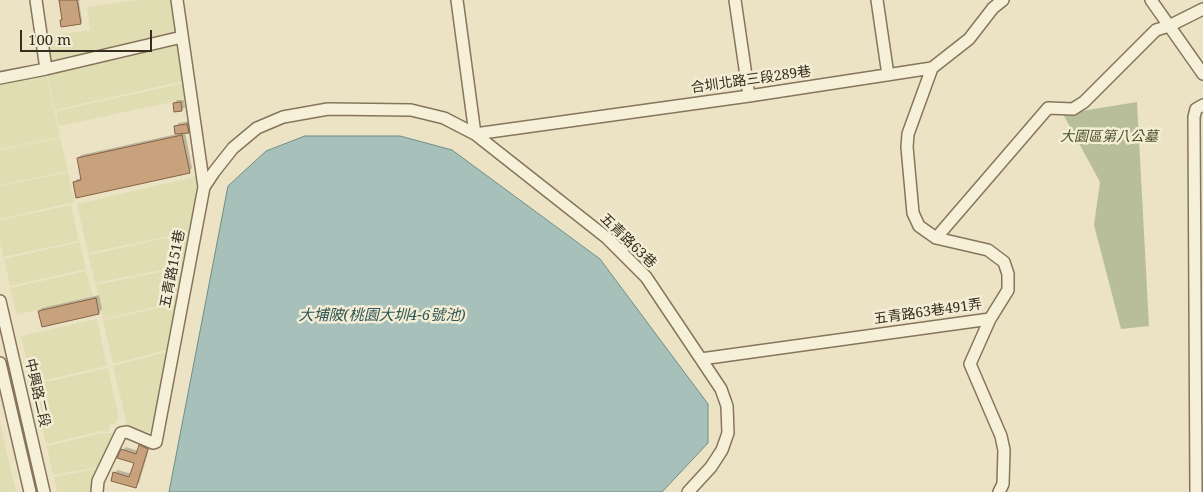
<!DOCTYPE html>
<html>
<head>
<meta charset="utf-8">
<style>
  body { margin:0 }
  #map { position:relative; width:1203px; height:492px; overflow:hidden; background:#ece3c5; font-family:"Noto Serif",serif }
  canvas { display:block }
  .scale { position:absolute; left:20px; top:30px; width:132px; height:22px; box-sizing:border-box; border:2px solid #372d1f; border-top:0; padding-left:6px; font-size:15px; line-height:18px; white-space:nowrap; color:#372d1f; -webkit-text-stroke:4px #f4edd5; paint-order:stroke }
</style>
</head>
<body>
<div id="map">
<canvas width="1203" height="492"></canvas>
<div class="scale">100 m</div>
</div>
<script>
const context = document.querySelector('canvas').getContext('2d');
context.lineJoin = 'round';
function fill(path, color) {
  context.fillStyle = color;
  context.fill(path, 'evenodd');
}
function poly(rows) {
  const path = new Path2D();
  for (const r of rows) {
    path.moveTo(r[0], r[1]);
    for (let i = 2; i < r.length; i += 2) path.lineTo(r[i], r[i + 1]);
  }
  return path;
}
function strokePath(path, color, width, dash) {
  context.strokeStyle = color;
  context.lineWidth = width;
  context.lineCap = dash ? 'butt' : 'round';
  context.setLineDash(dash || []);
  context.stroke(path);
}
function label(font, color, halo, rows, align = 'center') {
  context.font = font + ' "Noto Serif","Noto Sans TC",serif';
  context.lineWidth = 5;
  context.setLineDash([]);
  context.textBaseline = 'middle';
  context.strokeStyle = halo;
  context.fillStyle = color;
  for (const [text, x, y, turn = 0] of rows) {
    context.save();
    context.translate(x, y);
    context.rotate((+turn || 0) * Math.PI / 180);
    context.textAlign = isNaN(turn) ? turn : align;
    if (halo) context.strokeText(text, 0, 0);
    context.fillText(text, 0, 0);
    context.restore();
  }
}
fill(poly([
  [137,0,172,0,177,34,49,64,45,37,90,30,87,7],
  [178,42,184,81,55,110,47,73],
  [46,73,60,137,0,149,0,82],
  [184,83,186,99,59,126,56,111],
  [60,138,68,171,0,185,0,150],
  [68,172,75,202,0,219,0,186],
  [194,177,197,178,198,200,190,232,88,253,77,204],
  [71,205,79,241,3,257,0,242,0,220],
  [189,233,183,266,95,283,88,255],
  [80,242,86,269,10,286,4,259],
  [183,267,177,302,103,319,96,285],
  [86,271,93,296,17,315,10,288],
  [177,304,170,349,113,364,103,320],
  [97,319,107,366,32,383,21,336],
  [169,351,155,428,149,432,140,432,127,425,113,366],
  [108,368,119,418,116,423,109,425,109,432,102,431,46,444,32,385],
  [0,423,16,492,0,492],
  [103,433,115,434,100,467,53,475,47,446],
  [100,468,95,492,57,492,54,477]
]), '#e1ddb3');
fill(poly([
  [1137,102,1149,326,1121,329,1094,225,1100,182,1063,114]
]), '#b8bf98');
const water = poly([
  [305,136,400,136,452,150,600,259,708,404,708,443,662,492,169,492,228,186,266,151,305,136]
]);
fill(water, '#a7c0ba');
strokePath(water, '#6e8e88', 1);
fill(poly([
  [59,0,81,0,79,1,82,21,80,23,61,21,63,19],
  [177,100,184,100,185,107,182,110,174,104],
  [190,121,191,128,188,132,185,132,192,168,189,172,74,183,77,179,82,178,78,158,81,155,177,134,176,126,179,123],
  [99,295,102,309,99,313,43,326,39,311,42,308],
  [143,443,150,446,139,483,135,487,114,473,118,470,132,474,135,462,123,450,126,447,138,451,140,446]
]), '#0003');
const building = poly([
  [59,0,77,0,81,24,61,27,60,20,62,20,59,0],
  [181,102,182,111,174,112,173,103,181,102],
  [187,124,189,133,175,134,174,126,187,124],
  [182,135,190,173,76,198,73,182,81,180,77,158,182,135],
  [96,298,99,314,42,327,38,311,96,298],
  [139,445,148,449,136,488,111,481,113,472,129,477,134,463,117,458,121,449,136,454,139,445]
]);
fill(building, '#c8a27d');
strokePath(building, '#846143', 1);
const minor = poly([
  [36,0,46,69],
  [457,0,475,134],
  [735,0,749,96],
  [877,0,888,75],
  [1151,0,1203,74],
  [0,78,46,69,182,37],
  [475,134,749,96,932,68,969,39,993,8,1003,0],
  [204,187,214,172,233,148,257,128,283,117,328,109,411,110,444,118,475,134,607,238,646,277,721,389,727,406,728,433,722,450,711,467,688,492],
  [936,238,1048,108,1073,109,1084,102,1156,30,1169,26,1203,9],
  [0,301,44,492],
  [990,319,970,364,1001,436,1004,450,1003,484,999,492],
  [701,359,990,319,1008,290,1008,274,1004,262,988,250,936,238,919,226,913,213,907,147,908,134,932,68],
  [0,363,30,492],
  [97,492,98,481,121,433,127,432,153,443,156,442,204,187,177,0],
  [1196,492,1194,117,1196,109,1203,105]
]);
strokePath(minor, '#86755c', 14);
strokePath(minor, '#f7f0d8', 11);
label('14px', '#372d1f', '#f4edd5', [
  ["合圳北路三段289巷",751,80,-8],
  ["五青路63巷",628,241,44],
  ["五青路151巷",173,269,-79],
  ["五青路63巷491弄",928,312,-8],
  ["中興路二段",37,393,77]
]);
label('italic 14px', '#455327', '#f4edd5', [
  ["大園區第八公墓",1109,137]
]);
label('italic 15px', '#2f5656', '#f4edd5', [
  ["大埔陂(桃園大圳4-6號池)",382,316]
]);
</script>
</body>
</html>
